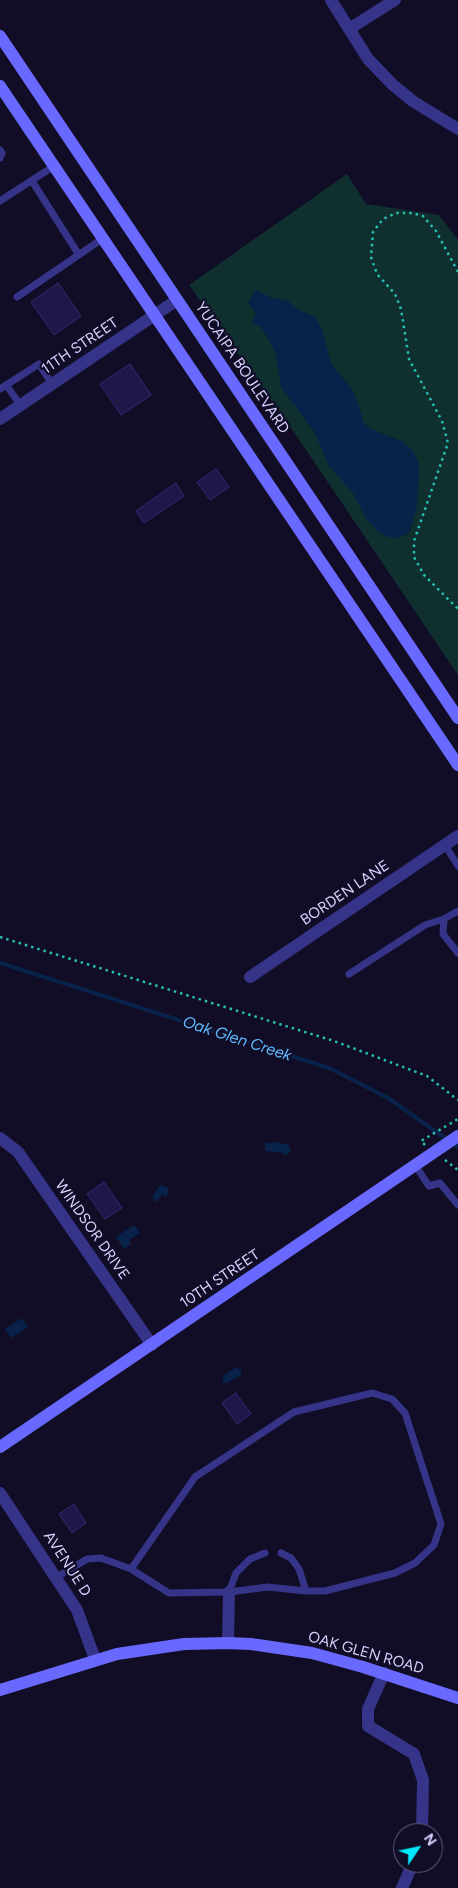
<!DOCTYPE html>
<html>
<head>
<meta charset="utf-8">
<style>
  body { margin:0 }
  #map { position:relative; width:458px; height:1888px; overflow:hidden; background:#110d26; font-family:Figtree,sans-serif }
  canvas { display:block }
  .north { position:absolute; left:393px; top:1823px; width:50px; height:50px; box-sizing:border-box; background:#110d26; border:1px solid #605c7d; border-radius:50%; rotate:56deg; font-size:14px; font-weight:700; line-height:20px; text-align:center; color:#d6d2ff }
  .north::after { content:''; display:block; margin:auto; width:18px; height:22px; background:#00e9fd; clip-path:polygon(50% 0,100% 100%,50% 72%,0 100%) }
</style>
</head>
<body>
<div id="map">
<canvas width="458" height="1888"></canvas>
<div class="north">N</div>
</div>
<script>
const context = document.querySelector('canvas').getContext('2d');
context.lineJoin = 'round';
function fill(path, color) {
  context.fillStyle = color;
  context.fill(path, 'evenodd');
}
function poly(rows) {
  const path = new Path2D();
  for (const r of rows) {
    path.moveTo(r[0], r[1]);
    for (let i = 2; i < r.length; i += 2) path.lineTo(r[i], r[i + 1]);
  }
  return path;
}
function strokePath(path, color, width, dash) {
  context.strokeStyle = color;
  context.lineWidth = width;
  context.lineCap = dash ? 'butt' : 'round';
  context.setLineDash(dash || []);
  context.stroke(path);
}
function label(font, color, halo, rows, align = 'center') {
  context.font = font + ' Figtree,sans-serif';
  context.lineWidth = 4.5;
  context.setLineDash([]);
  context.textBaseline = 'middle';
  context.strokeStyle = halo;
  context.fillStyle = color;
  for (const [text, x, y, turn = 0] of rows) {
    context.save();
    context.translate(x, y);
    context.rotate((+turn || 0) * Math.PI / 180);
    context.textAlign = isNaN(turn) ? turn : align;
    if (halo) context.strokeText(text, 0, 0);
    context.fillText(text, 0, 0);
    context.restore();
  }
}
fill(poly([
  [347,174,366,204,439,215,458,240,458,675,300,441,189,285]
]), '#0f302e');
fill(poly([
  [255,290,272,298,287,300,299,310,315,317,322,329,331,363,354,392,364,423,371,429,404,442,413,451,418,461,419,471,417,506,409,533,398,538,388,537,379,533,365,517,353,493,329,466,315,433,281,387,276,354,270,342,260,326,252,323,256,313,248,303],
  [277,1142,289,1145,291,1152,284,1156,283,1153,265,1151,265,1143],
  [160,1185,167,1187,169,1193,165,1197,162,1194,158,1201,155,1201,152,1197],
  [134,1225,140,1233,129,1240,131,1244,124,1249,116,1237],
  [22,1318,28,1327,11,1338,5,1329],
  [236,1367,241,1370,241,1375,227,1383,223,1382,223,1376]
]), '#08224a');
strokePath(poly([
  [0,963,329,1068,388,1098,458,1147]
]), '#08224a', 4);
const building = poly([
  [58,283,81,316,54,335,31,302,58,283],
  [130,364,151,395,121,415,100,384,130,364],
  [216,469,229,487,210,500,197,482,216,469],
  [176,483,184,496,144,523,136,511,176,483],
  [104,1182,122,1208,105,1219,87,1194,104,1182],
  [236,1393,251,1414,237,1424,222,1403,236,1393],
  [74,1504,86,1523,72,1533,59,1514,74,1504]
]);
fill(building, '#201748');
strokePath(building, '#362876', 1);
strokePath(poly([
  [458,272,436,231,423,216,412,213,396,213,383,219,373,232,371,257,377,274,395,294,401,309,409,359,442,421,448,443,414,541,414,557,424,575,458,609],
  [0,937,334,1041,427,1076,458,1100],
  [425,1145,421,1141,458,1119],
  [445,1160,458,1170]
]), '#25bfb3', 2.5, [2.5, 4]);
strokePath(poly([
  [0,150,2,153,0,158],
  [32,181,79,255],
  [0,201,54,166],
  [17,297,102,239],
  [7,386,20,405],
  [0,389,39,364,52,384],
  [445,845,458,866],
  [444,919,443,934,458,953],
  [349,974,425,925,444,919,458,911],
  [415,1165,429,1186,440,1183,458,1205],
  [281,1553,291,1558,299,1569,306,1591],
  [57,1577,87,1559,101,1558,131,1569,169,1593,229,1592,268,1587,306,1591,325,1591,395,1573,415,1563,434,1545,441,1524,405,1413,392,1399,372,1393,294,1412,195,1477,131,1569],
  [229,1592,236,1573,250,1559,265,1553]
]), '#363488', 7);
strokePath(poly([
  [331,0,368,59,393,85,414,102,458,129],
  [349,29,395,0],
  [0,419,177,300],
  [250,977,458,836],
  [0,1138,18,1152,152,1345],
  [0,1493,77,1610,95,1659],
  [228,1643,229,1592],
  [384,1673,368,1709,368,1726,414,1754,423,1780,422,1833],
  [402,1888,413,1863]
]), '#363488', 12);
strokePath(poly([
  [0,36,458,718],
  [0,86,458,765],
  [0,1447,458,1136],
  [0,1690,117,1654,184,1644,228,1643,251,1644,312,1653,363,1667,458,1698]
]), '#6969ff', 12);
label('15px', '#d6d2ff', '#110d26', [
  ["11TH STREET",80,346,-34],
  ["YUCAIPA BOULEVARD",242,368,56],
  ["BORDEN LANE",345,893,-34],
  ["WINDSOR DRIVE",92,1230,55],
  ["10TH STREET",220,1279,-34],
  ["AVENUE D",67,1564,57],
  ["OAK GLEN ROAD",366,1653,16]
]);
label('italic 16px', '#60b9ff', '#110d26', [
  ["Oak Glen Creek",237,1039,18]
]);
</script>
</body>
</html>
